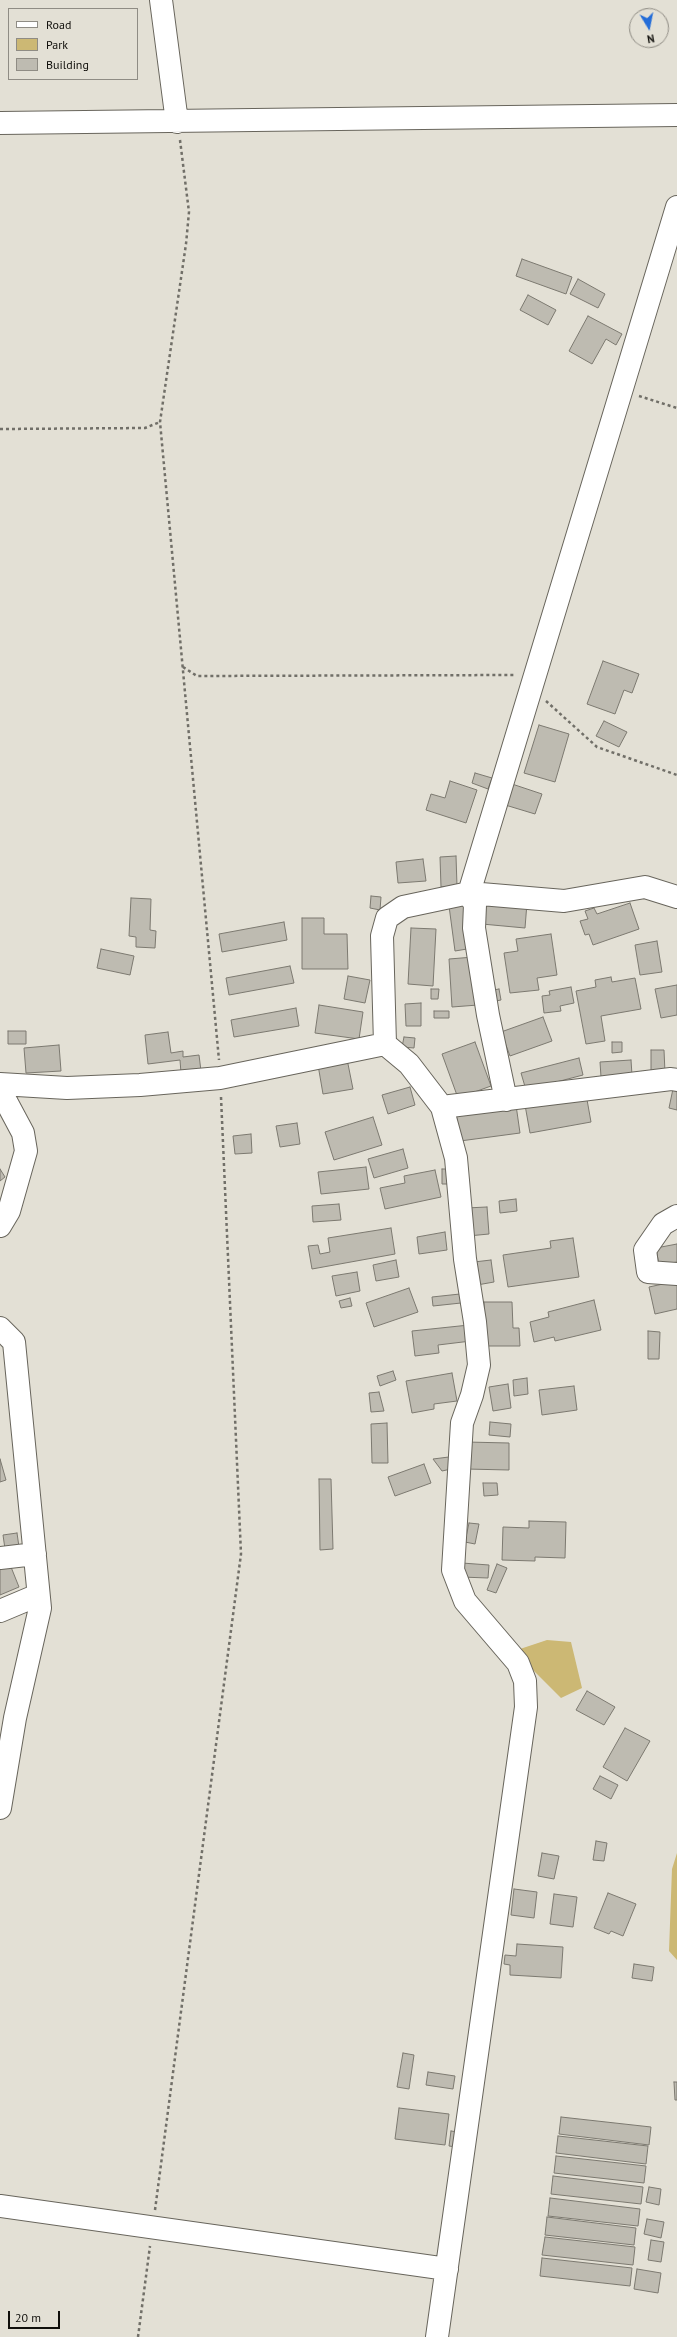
<!DOCTYPE html>
<html>
<head>
<meta charset="utf-8">
<style>
  body { margin:0 }
  #map { position:relative; width:677px; height:2337px; overflow:hidden; background:#e3e0d5; font-family:"PT Sans",sans-serif }
  canvas { display:block }
  .legend { position:absolute; left:8px; top:8px; width:130px; height:72px; box-sizing:border-box; background:#e3e0d5; border:1px solid #8f8c84; margin:0; padding:5px 7px; list-style:none; font-size:12px; color:#100f0b }
  .legend li { display:flex; align-items:center; gap:8px; height:20px }
  .legend b { width:20px; border:1px solid #8f8c84 }
  .north { position:absolute; left:629px; top:8px; width:40px; height:40px; box-sizing:border-box; background:#e3e0d5; border:1px solid #8f8c84; border-radius:50%; rotate:170deg; font-size:11px; font-weight:700; line-height:16px; text-align:center; color:#100f0b }
  .north::after { content:''; display:block; margin:auto; width:14px; height:18px; background:#246dd8; clip-path:polygon(50% 0,100% 100%,50% 72%,0 100%) }
  .scale { position:absolute; left:8px; top:2311px; width:52px; height:18px; box-sizing:border-box; border:2px solid #100f0b; border-top:0; padding-left:5px; font-size:12px; line-height:14px; white-space:nowrap; color:#100f0b; -webkit-text-stroke:3px #e3e0d5; paint-order:stroke }
</style>
</head>
<body>
<div id="map">
<canvas width="677" height="2337"></canvas>
<ul class="legend">
<li><b style="height:5px;background:#fff"></b>Road</li>
<li><b style="height:11px;background:#ccb874"></b>Park</li>
<li><b style="height:11px;background:#bebbb1"></b>Building</li>
</ul>
<div class="north">N</div>
<div class="scale">20 m</div>
</div>
<script>
const context = document.querySelector('canvas').getContext('2d');
context.lineJoin = 'round';
function fill(path, color) {
  context.fillStyle = color;
  context.fill(path, 'evenodd');
}
function poly(rows) {
  const path = new Path2D();
  for (const r of rows) {
    path.moveTo(r[0], r[1]);
    for (let i = 2; i < r.length; i += 2) path.lineTo(r[i], r[i + 1]);
  }
  return path;
}
function strokePath(path, color, width, dash) {
  context.strokeStyle = color;
  context.lineWidth = width;
  context.lineCap = dash ? 'butt' : 'round';
  context.setLineDash(dash || []);
  context.stroke(path);
}
fill(poly([
  [547,1640,571,1642,582,1688,561,1698,514,1651],
  [677,1853,677,1960,669,1951,672,1869]
]), '#ccb874');
const building = poly([
  [522,259,572,277,566,294,516,276,522,259],
  [578,279,605,294,598,308,570,294,578,279],
  [528,295,556,310,548,325,520,310,528,295],
  [588,316,622,334,616,345,606,339,592,364,569,351,588,316],
  [603,661,639,674,632,693,624,690,615,714,587,704,603,661],
  [604,721,627,732,619,747,596,736,604,721],
  [539,725,569,734,555,782,524,773,539,725],
  [475,773,492,778,488,789,472,783,475,773],
  [450,781,477,790,466,823,426,810,431,794,445,798,450,781],
  [509,783,542,794,535,814,502,804,509,783],
  [456,856,457,886,441,887,440,857,456,856],
  [423,859,426,881,398,883,396,862,423,859],
  [371,896,381,897,380,910,370,908,371,896],
  [131,898,151,899,150,930,156,931,155,948,136,947,136,937,129,936,131,898],
  [484,899,527,903,525,928,482,924,484,899],
  [630,903,639,929,593,945,589,934,585,935,580,921,588,919,585,911,594,908,597,914,630,903],
  [467,904,473,948,455,951,449,906,467,904],
  [302,918,324,918,324,934,347,934,348,969,302,969,302,918],
  [284,922,287,940,222,952,219,934,284,922],
  [411,928,436,929,433,986,408,984,411,928],
  [551,934,557,975,537,978,539,990,510,993,504,953,518,951,516,939,551,934],
  [657,941,662,972,640,975,635,945,657,941],
  [101,949,134,956,130,975,97,968,101,949],
  [474,957,478,1005,452,1007,449,959,474,957],
  [290,966,294,983,229,995,226,978,290,966],
  [348,976,370,980,365,1003,344,999,348,976],
  [611,977,612,982,635,978,641,1009,601,1016,605,1041,586,1044,576,991,596,987,595,980,611,977],
  [677,985,677,1015,661,1018,655,989,677,985],
  [571,987,574,1003,560,1006,561,1011,544,1013,542,996,550,995,549,991,571,987],
  [431,989,439,989,438,999,431,999,431,989],
  [499,989,501,1000,490,1002,488,991,499,989],
  [421,1003,421,1026,406,1026,405,1004,421,1003],
  [319,1005,363,1012,359,1039,315,1033,319,1005],
  [296,1008,299,1026,234,1037,231,1020,296,1008],
  [434,1011,449,1011,449,1018,434,1018,434,1011],
  [543,1017,552,1041,510,1056,501,1032,543,1017],
  [8,1031,26,1031,26,1044,8,1044,8,1031],
  [168,1032,171,1053,183,1051,183,1057,199,1055,201,1071,181,1073,180,1060,148,1064,145,1035,168,1032],
  [404,1037,415,1038,414,1048,402,1047,404,1037],
  [475,1042,491,1086,458,1098,442,1054,475,1042],
  [612,1042,622,1042,622,1052,612,1053,612,1042],
  [59,1045,61,1071,26,1073,24,1048,59,1045],
  [651,1050,664,1050,665,1073,651,1073,651,1050],
  [579,1058,583,1075,526,1090,521,1073,579,1058],
  [347,1059,353,1089,323,1094,318,1065,347,1059],
  [631,1060,632,1075,601,1077,600,1062,631,1060],
  [674,1084,677,1085,677,1110,669,1108,674,1084],
  [410,1087,415,1105,388,1114,382,1095,410,1087],
  [586,1094,591,1122,530,1133,525,1105,586,1094],
  [516,1105,520,1133,460,1141,456,1113,516,1105],
  [373,1117,382,1145,334,1160,325,1132,373,1117],
  [297,1123,300,1144,280,1147,276,1126,297,1123],
  [251,1134,252,1153,235,1154,233,1136,251,1134],
  [403,1149,408,1168,374,1178,368,1159,403,1149],
  [366,1167,369,1189,321,1194,318,1172,366,1167],
  [0,1169,5,1177,0,1181,0,1169],
  [442,1169,451,1169,451,1184,442,1184,442,1169],
  [435,1170,441,1197,385,1209,380,1188,405,1183,404,1176,435,1170],
  [516,1199,517,1211,500,1213,499,1201,516,1199],
  [339,1204,341,1220,313,1222,312,1206,339,1204],
  [487,1207,489,1234,468,1236,466,1208,487,1207],
  [391,1228,395,1254,312,1269,308,1246,318,1245,320,1254,330,1252,328,1238,391,1228],
  [445,1232,447,1250,419,1254,417,1237,445,1232],
  [573,1238,579,1277,508,1287,503,1255,551,1248,550,1241,573,1238],
  [677,1244,677,1262,659,1265,656,1248,677,1244],
  [396,1260,399,1277,376,1281,373,1265,396,1260],
  [491,1260,494,1282,477,1285,474,1262,491,1260],
  [357,1272,360,1291,336,1296,332,1276,357,1272],
  [677,1281,677,1309,655,1314,649,1287,677,1281],
  [409,1288,418,1312,374,1327,366,1303,409,1288],
  [460,1294,461,1303,433,1306,432,1297,460,1294],
  [350,1298,352,1306,341,1308,339,1301,350,1298],
  [594,1300,601,1330,555,1341,554,1337,534,1342,530,1322,549,1317,548,1312,594,1300],
  [484,1302,512,1302,513,1328,519,1328,520,1346,485,1346,484,1302],
  [469,1325,471,1341,438,1345,439,1353,415,1356,412,1331,469,1325],
  [648,1331,660,1332,659,1359,648,1359,648,1331],
  [393,1371,396,1380,380,1386,377,1376,393,1371],
  [452,1373,457,1401,434,1404,434,1409,412,1413,406,1381,452,1373],
  [527,1378,528,1394,514,1396,513,1380,527,1378],
  [508,1384,511,1408,493,1411,489,1387,508,1384],
  [574,1386,577,1410,542,1415,539,1390,574,1386],
  [379,1392,384,1411,371,1412,369,1393,379,1392],
  [490,1422,511,1424,510,1437,489,1435,490,1422],
  [387,1423,388,1463,372,1463,371,1424,387,1423],
  [466,1442,509,1443,509,1470,466,1469,466,1442],
  [449,1457,451,1469,442,1471,433,1459,449,1457],
  [0,1459,6,1480,0,1482,0,1459],
  [424,1464,431,1483,395,1496,388,1477,424,1464],
  [319,1479,331,1479,333,1549,320,1550,319,1479],
  [483,1483,497,1483,498,1495,484,1496,483,1483],
  [529,1521,566,1522,565,1558,535,1557,535,1561,502,1560,503,1527,529,1528,529,1521],
  [469,1523,479,1524,475,1544,465,1542,469,1523],
  [17,1533,19,1547,5,1549,3,1535,17,1533],
  [9,1562,19,1587,0,1595,0,1566,9,1562],
  [462,1563,489,1565,488,1578,461,1577,462,1563],
  [497,1564,507,1568,496,1593,487,1590,497,1564],
  [587,1691,615,1707,604,1725,576,1710,587,1691],
  [625,1728,650,1741,627,1781,603,1767,625,1728],
  [600,1776,618,1785,611,1799,593,1789,600,1776],
  [596,1841,607,1843,604,1861,593,1860,596,1841],
  [542,1853,559,1856,554,1879,538,1876,542,1853],
  [514,1889,537,1892,534,1918,511,1915,514,1889],
  [608,1893,636,1904,623,1936,611,1931,609,1934,594,1928,608,1893],
  [554,1894,577,1897,573,1927,550,1924,554,1894],
  [517,1944,563,1947,561,1978,510,1975,510,1965,504,1964,505,1955,516,1956,517,1944],
  [634,1964,654,1967,652,1981,632,1978,634,1964],
  [403,2053,414,2055,409,2089,397,2087,403,2053],
  [428,2072,455,2076,453,2089,426,2085,428,2072],
  [674,2082,677,2082,677,2100,675,2100,674,2082],
  [399,2108,449,2114,445,2145,395,2139,399,2108],
  [561,2117,651,2127,649,2145,559,2134,561,2117],
  [451,2131,458,2132,456,2147,449,2146,451,2131],
  [558,2136,648,2146,646,2164,556,2153,558,2136],
  [556,2156,646,2166,644,2183,554,2173,556,2156],
  [553,2176,643,2187,641,2204,551,2194,553,2176],
  [649,2187,661,2189,659,2205,646,2202,649,2187],
  [550,2198,640,2209,638,2226,548,2216,550,2198],
  [547,2217,636,2228,634,2245,545,2235,547,2217],
  [647,2219,664,2222,661,2238,644,2234,647,2219],
  [545,2237,635,2247,633,2265,542,2255,545,2237],
  [651,2240,664,2242,661,2262,648,2260,651,2240],
  [542,2258,632,2268,630,2286,540,2276,542,2258],
  [637,2269,661,2273,658,2293,634,2289,637,2269]
]);
fill(building, '#bebbb1');
strokePath(building, '#7c7970', 1);
const minor = poly([
  [161,0,177,122],
  [0,123,677,115],
  [385,1044,382,936,387,918,403,907,469,893,564,901,645,887,677,897],
  [0,1084,67,1088,140,1085,220,1078,385,1044,409,1064,442,1107,456,1158,465,1259,475,1322,479,1365,472,1395,462,1423,453,1570,465,1601,518,1663,525,1681,526,1707,437,2337],
  [0,1090,23,1133,26,1151,9,1211,0,1226],
  [506,1100,488,1015,474,928,475,905,469,893,677,207],
  [442,1107,671,1079,677,1080],
  [677,1216,663,1224,645,1250,648,1272,677,1274],
  [0,1328,14,1342,40,1608,15,1718,0,1808],
  [0,1558,35,1554],
  [0,1611,38,1595],
  [0,2206,447,2269]
]);
strokePath(minor, '#68655c', 24);
strokePath(poly([
  [180,140,189,212,186,244,160,422,219,1060],
  [639,396,677,408],
  [0,429,145,428,160,422],
  [183,667,197,676,516,675],
  [546,701,597,747,677,775],
  [155,2210,241,1554,221,1097],
  [138,2337,150,2246]
]), '#716f68', 2.5, [3, 3]);
strokePath(minor, '#fff', 22);
</script>
</body>
</html>
